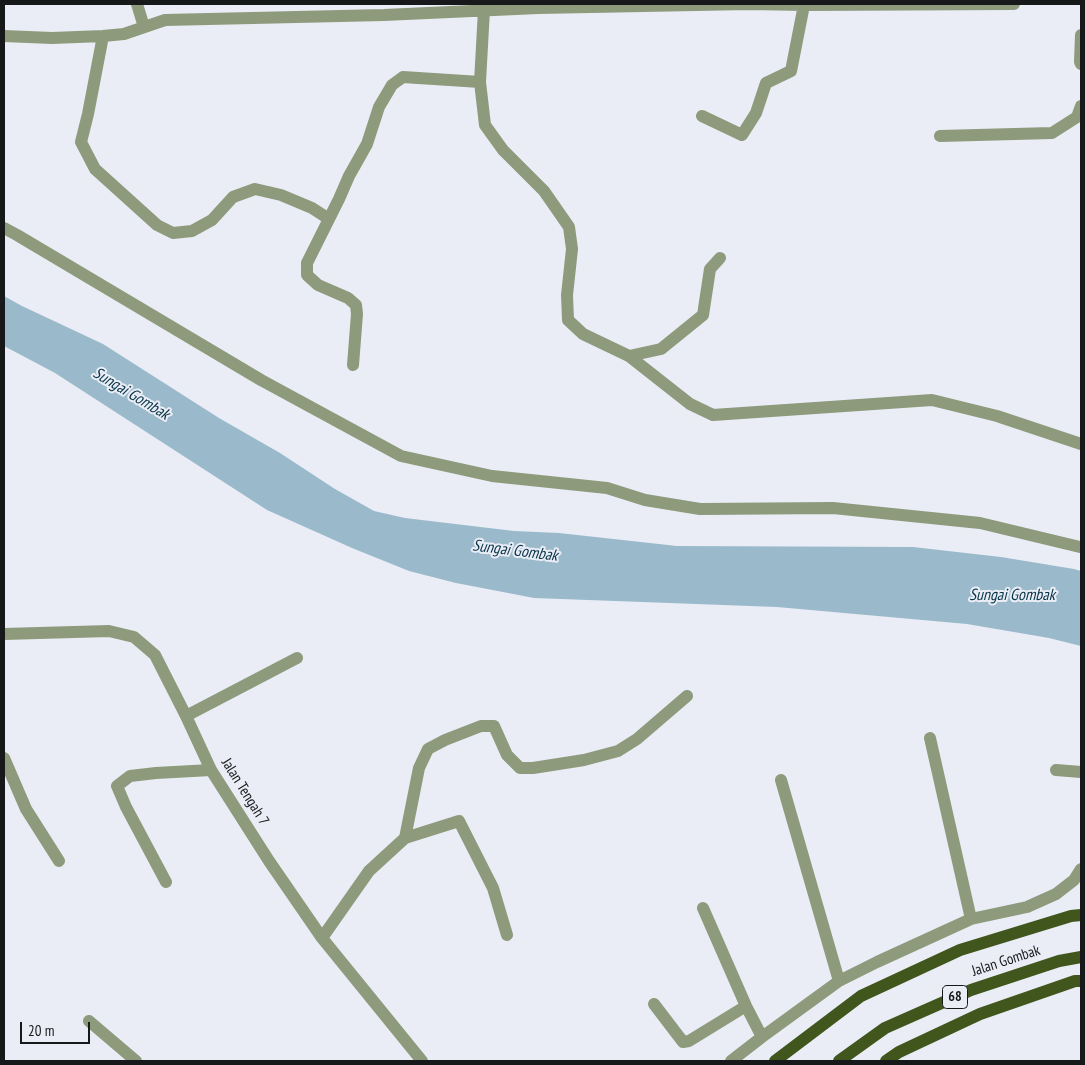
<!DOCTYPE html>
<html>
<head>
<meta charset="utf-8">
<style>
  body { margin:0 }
  #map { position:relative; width:1085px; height:1065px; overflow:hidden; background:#eaedf5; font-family:"PT Sans Narrow",sans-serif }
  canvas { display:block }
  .frame { position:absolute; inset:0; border:5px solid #17181a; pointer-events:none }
  .scale { position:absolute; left:20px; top:1022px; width:70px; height:22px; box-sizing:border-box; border:2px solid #17181a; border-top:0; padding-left:6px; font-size:15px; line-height:18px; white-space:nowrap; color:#17181a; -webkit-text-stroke:4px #eaedf5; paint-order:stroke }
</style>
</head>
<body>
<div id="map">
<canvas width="1085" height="1065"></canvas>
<div class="frame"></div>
<div class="scale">20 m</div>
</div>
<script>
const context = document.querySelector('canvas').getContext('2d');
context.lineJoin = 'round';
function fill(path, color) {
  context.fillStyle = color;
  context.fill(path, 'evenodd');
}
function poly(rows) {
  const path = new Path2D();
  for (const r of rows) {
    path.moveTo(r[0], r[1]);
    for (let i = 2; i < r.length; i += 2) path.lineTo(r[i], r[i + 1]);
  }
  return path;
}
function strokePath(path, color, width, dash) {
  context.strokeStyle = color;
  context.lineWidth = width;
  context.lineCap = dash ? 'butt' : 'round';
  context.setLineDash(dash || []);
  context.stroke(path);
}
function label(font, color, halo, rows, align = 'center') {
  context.font = font + ' "PT Sans Narrow",sans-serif';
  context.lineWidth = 4;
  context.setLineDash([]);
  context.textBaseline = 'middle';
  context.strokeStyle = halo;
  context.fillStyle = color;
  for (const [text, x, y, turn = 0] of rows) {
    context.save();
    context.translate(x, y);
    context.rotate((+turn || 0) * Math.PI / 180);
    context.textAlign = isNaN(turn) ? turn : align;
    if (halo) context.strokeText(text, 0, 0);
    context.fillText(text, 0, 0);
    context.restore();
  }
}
fill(poly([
  [4,296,22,306,103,344,219,418,280,453,335,489,374,511,405,518,514,531,559,533,677,546,913,547,1001,557,1074,569,1081,571,1081,646,1049,638,967,624,777,607,534,598,456,583,409,571,352,548,267,510,55,373,4,346]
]), '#9abacc');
strokePath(poly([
  [137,4,144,27],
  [484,10,480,82,485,125,503,150,544,191,569,227,572,249,567,295,568,320,583,334,629,356,690,404,713,415,932,400,997,416,1081,444],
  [1081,35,1080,62,1081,64],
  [4,36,52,38,103,36,124,34,165,20,384,15,538,8,749,4,804,5,1014,4],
  [103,36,88,114,81,142,95,169,157,225,173,233,192,231,212,220,233,197,255,189,281,195,312,208,329,219],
  [702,116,742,135,756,113,766,83,791,71,804,5],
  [940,136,1052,133,1077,117,1081,106],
  [4,228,17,235,261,380,401,456,492,476,607,488,645,500,700,509,833,508,980,523,1080,547],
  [629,356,661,349,703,315,710,269,720,258],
  [353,365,357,314,356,305,348,298,318,285,307,275,307,263,339,199,349,176,367,144,379,107,392,85,403,77,480,82],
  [4,634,109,631,134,637,155,655,186,716,211,770,269,861,322,938,422,1061],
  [186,716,297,658],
  [930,738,971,919],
  [4,758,26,809,59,861],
  [1056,770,1081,772],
  [781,780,839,981],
  [405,838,459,821,493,888,507,935],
  [166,882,126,807,117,786,130,776,156,773,211,770],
  [703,908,746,1006,762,1037],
  [322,938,369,871,405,838,419,768,428,749,445,740,481,726,494,726,507,755,520,768,533,768,584,760,618,751,637,739,687,696],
  [654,1004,683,1042,689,1041,746,1006],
  [89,1021,136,1061],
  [731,1061,762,1037,839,981,877,962,971,919,1027,907,1056,894,1074,880,1081,869]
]), '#8d9a7c', 12);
strokePath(poly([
  [775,1061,861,996,960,950,1071,916,1081,915],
  [839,1061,885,1028,971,990,1059,961,1081,957],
  [886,1061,899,1052,980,1014,1075,981,1081,981]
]), '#41561c', 12);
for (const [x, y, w] of [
  [955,997,25]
]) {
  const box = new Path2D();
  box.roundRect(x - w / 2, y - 11.5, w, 23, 4);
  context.fillStyle = '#eaedf5';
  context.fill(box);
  strokePath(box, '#17181a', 1);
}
label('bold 14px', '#17181a', null, [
  ["68",955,997]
]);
label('15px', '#17181a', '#eaedf5', [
  ["Jalan Tengah 7",245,792,58],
  ["Jalan Gombak",1006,961,-18]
]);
label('italic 16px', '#073448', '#eaedf5', [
  ["Sungai Gombak",131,394,31],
  ["Sungai Gombak",515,551,7],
  ["Sungai Gombak",1012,595]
]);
</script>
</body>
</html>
